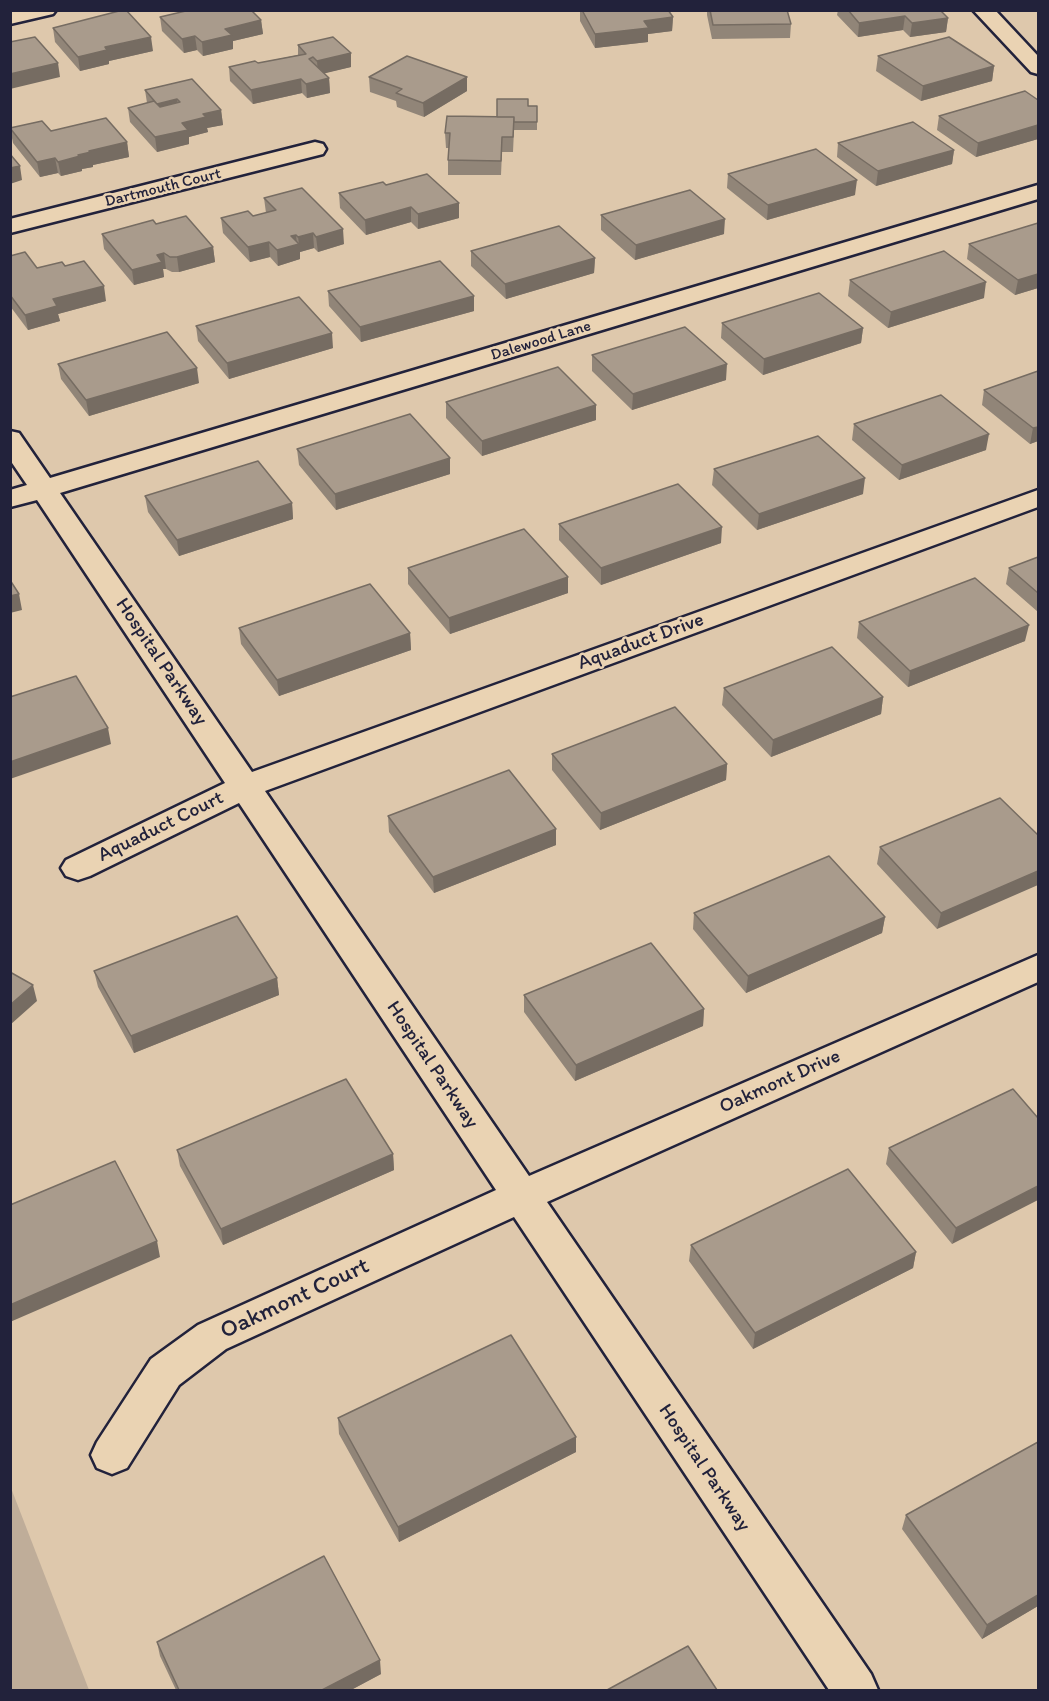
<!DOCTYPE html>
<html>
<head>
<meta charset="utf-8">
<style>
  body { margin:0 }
  #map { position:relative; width:1049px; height:1701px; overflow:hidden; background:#dec8ac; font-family:Itim,sans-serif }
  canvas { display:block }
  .frame { position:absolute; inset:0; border:12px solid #22223b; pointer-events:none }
</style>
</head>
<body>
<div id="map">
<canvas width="1049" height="1701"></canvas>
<div class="frame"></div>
</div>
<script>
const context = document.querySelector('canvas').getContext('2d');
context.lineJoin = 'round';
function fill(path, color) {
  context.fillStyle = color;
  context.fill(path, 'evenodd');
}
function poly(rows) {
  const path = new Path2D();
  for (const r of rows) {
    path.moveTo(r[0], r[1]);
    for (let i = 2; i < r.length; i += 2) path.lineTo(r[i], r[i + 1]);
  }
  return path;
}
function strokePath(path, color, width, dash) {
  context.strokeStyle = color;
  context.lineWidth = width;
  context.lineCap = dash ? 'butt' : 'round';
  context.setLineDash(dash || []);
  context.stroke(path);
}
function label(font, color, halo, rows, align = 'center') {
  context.font = font + ' Itim,sans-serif';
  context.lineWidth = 5;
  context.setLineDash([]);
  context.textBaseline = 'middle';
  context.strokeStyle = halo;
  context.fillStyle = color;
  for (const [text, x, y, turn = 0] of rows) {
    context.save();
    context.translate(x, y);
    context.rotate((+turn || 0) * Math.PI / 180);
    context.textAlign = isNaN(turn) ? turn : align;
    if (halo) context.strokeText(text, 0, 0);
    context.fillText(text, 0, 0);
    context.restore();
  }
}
fill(poly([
  [11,1488,89,1690,11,1690]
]), '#bfad99');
const minor = poly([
  [16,10,56,10,53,14,10,24,10,12,16,10],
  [973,10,995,10,1038,56,1038,74,1031,72,973,10],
  [315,142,323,144,326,149,323,154,10,233,10,219,315,142],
  [1038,185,1038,199,60,493,252,772,1038,490,1038,507,265,791,529,1176,1038,955,1038,982,547,1202,871,1674,878,1690,829,1690,514,1217,226,1349,179,1385,127,1468,112,1474,97,1468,91,1455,97,1442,151,1359,198,1325,496,1190,239,803,90,876,78,880,66,876,61,868,66,860,225,783,37,500,10,507,10,490,27,485,10,460,10,431,19,433,50,478,1038,185]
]);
strokePath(minor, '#22223b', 5);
fill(minor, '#ead3b3');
fill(poly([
  [580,10,668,10,673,17,672,31,648,34,648,42,595,48,580,21],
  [707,10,787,10,791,24,790,38,712,39,707,15],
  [838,10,940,10,948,18,946,32,910,37,903,30,858,37,837,15],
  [160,17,261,20,263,34,233,41,233,49,203,56,197,50,184,53,162,31],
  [53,28,153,51,109,61,109,64,80,71,55,42],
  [298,45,351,53,351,67,324,73,329,78,330,93,307,98,302,93,253,104,230,81,229,67,258,63,298,55],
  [878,56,994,66,992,81,921,101,876,71],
  [369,77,467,91,424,117,397,107,396,101,370,92],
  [145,90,221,110,223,125,207,128,208,132,189,137,189,144,157,152,130,122,128,108,147,103],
  [1038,100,1038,139,976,157,937,130,939,116],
  [528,106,537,106,537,130,514,130,513,152,502,152,501,175,448,175,448,160,449,148,446,148,445,133],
  [10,128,51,131,127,142,129,157,93,165,93,167,82,169,82,171,61,176,58,173,40,177,13,143],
  [838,143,954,150,952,164,876,186,837,157],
  [728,174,855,195,767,220,727,188],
  [386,185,459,218,418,229,411,222,366,235,340,208,339,193],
  [264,198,344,244,318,252,314,248,300,252,300,259,278,266,270,257,250,262,223,233,221,218,253,216,266,213],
  [601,215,724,234,635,260,601,230],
  [1038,223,1038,288,1015,295,967,259,969,244],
  [156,224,213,247,215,262,179,272,172,272,166,269,163,269,164,277,134,285,104,249,102,234],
  [471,251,595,258,594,273,506,299,471,266],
  [10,256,37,268,65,266,106,301,58,314,60,321,28,330,10,306],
  [850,280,984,298,888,328,848,296],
  [328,291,474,296,474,311,361,342,329,306],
  [722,323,863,328,861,343,763,375,721,338],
  [196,326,333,348,229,379,198,341],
  [592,355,726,380,632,410,592,371],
  [58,364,199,383,89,416,61,379],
  [1038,371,1038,441,1030,444,982,405,984,390],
  [446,402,596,405,596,420,482,456,446,418],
  [854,424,986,450,899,480,852,440],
  [297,449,450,474,336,510,299,465],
  [714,469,863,494,757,530,712,485],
  [145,496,292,503,293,519,179,556,148,512],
  [559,524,721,543,601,585,559,540],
  [1038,557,1038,612,1006,584,1009,568],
  [408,568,568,593,450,634,408,584],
  [859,622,1025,641,908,687,857,638],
  [239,628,410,633,411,650,279,696,241,644],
  [724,688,883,697,881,714,771,757,722,705],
  [552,754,727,764,726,780,600,830,552,770],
  [388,816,556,829,556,845,434,893,389,832],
  [1038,835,937,929,877,864,880,847],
  [694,913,885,917,882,933,746,993,693,929],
  [94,971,277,978,279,995,134,1053,98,987],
  [524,995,704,1009,703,1026,575,1081,524,1012],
  [1013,1089,952,1244,886,1164,889,1148],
  [177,1150,393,1154,394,1170,223,1245,180,1166],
  [691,1245,916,1252,913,1268,753,1349,689,1261],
  [338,1418,576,1437,576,1452,399,1542,339,1434],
  [906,1515,1038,1606,982,1639,902,1529],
  [157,1642,381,1674,351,1690,176,1690,160,1656]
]), '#918578');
fill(poly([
  [905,16,903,30,858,37,859,23],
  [673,17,672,31,648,34,648,42,595,48,595,34,644,21],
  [948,18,946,32,910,37,912,23],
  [261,20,263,34,233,41,233,49,203,56,202,42,225,29],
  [195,36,197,50,184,53,182,39],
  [151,37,153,51,109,61,109,64,80,71,78,57,105,47],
  [351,53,351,67,318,75,317,61],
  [58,63,60,77,10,89,10,74],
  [994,66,992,81,921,101,923,86],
  [467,77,467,91,424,117,423,103],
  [329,78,330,93,307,98,306,84],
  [301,79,302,93,253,104,251,90],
  [177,99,179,114,159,118,157,104],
  [221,110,223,125,207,128,208,132,189,137,189,144,157,152,155,137,182,123,203,114],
  [1038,125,1038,139,976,157,978,143],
  [127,142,129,157,93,165,93,167,82,169,82,171,61,176,58,162,89,151],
  [954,150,952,164,876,186,878,171],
  [55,158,58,173,40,177,37,162],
  [20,166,22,180,10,184,10,168],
  [857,180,855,195,767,220,768,205],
  [459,203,459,218,418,229,418,214],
  [411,207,411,222,366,235,365,220],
  [725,219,724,234,635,260,636,245],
  [343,229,344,244,318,252,316,237],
  [313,233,314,248,300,252,300,259,278,266,277,250,291,236,296,235,297,245,299,244,298,237],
  [269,242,270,257,250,262,248,247],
  [213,247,215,262,179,272,177,257],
  [164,253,166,269,163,269,164,277,134,285,132,270,157,255],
  [595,258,594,273,506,299,505,284],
  [1038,274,1038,288,1015,295,1018,280],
  [986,282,984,298,888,328,891,312],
  [104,286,106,301,58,314,60,321,28,330,25,315,53,299],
  [474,296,474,311,361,342,360,327],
  [863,328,861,343,763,375,764,359],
  [332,333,333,348,229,379,227,363],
  [727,364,726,380,632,410,633,394],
  [197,368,199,383,89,416,86,400],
  [596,405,596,420,482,456,482,441],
  [1038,427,1038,441,1030,444,1033,428],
  [989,434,986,450,899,480,902,465],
  [450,458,450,474,336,510,335,494],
  [865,478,863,494,757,530,759,514],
  [292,503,293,519,179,556,177,540],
  [722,527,721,543,601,585,601,568],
  [568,577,568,593,450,634,449,618],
  [19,594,22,610,10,613,10,596],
  [1029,625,1025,641,908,687,910,671],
  [410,633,411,650,279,696,277,680],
  [883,697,881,714,771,757,773,740],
  [108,728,111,744,10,779,10,762],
  [727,764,726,780,600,830,601,813],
  [556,829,556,845,434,893,433,877],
  [1038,871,1038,885,937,929,941,913],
  [885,917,882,933,746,993,748,976],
  [277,978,279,995,134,1053,131,1036],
  [33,985,37,1001,10,1025,10,1005],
  [704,1009,703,1026,575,1081,576,1065],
  [393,1154,394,1170,223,1245,221,1229],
  [1038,1186,1038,1200,952,1244,956,1228],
  [157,1241,160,1257,10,1322,10,1305],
  [916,1252,913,1268,753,1349,755,1333],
  [576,1437,576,1452,399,1542,398,1527],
  [1038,1595,1038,1606,982,1639,987,1625],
  [380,1660,381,1674,351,1690,322,1690]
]), '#766c62');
const building = poly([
  [123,10,126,10,151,37,105,47,107,50,78,57,53,28,123,10],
  [190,10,251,10,261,20,225,29,232,35,202,42,195,36,182,39,160,17,190,10],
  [582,10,668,10,673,17,644,21,649,28,595,34,582,10],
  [710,10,787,10,791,24,713,25,710,10],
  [848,10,940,10,948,18,912,23,905,16,859,23,848,10],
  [35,37,58,63,10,74,10,42,35,37],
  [333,37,351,53,317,61,313,57,309,59,329,78,306,84,301,79,251,90,229,67,255,61,258,63,306,54,298,45,333,37],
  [949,37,994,66,923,86,878,56,949,37],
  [407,56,467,77,423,103,396,93,402,89,369,77,407,56],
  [192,79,221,110,203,114,206,117,182,123,188,130,155,137,128,108,154,101,157,104,145,90,192,79],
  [177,99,180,102,160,107,157,104,177,99],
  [1025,91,1038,100,1038,125,978,143,939,116,1025,91],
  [497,99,528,99,528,106,537,106,537,122,514,122,514,117,497,117,497,99],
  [447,116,514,117,513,137,502,137,501,161,448,160,450,133,445,133,447,116],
  [106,118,127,142,89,151,91,152,78,155,80,156,58,162,55,158,37,162,10,128,42,121,51,131,106,118],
  [913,122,954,150,878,171,838,143,913,122],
  [816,149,857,180,768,205,728,174,816,149],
  [10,154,20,166,10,168,10,154],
  [427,174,459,203,418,214,411,207,365,220,339,193,383,182,386,185,427,174],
  [302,188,343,229,316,237,313,233,298,237,296,235,291,236,299,244,277,250,269,242,248,247,221,218,248,211,253,216,276,210,264,198,302,188],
  [690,190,725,219,636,245,601,215,690,190],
  [186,216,213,247,177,257,170,257,164,253,157,255,162,262,132,270,102,234,153,220,156,224,186,216],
  [1038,223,1038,274,1018,280,969,244,1038,223],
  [559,226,595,258,505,284,471,251,559,226],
  [944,251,986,282,891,312,850,280,944,251],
  [25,252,37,268,62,262,65,266,84,261,104,286,53,299,57,306,25,315,10,295,10,256,25,252],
  [440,261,474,296,360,327,328,291,440,261],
  [819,293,863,328,764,359,722,323,819,293],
  [299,297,332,333,227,363,196,326,299,297],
  [685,327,727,364,633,394,592,355,685,327],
  [167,332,197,368,86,400,58,364,167,332],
  [558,367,596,405,482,441,446,402,558,367],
  [1038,371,1038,427,1033,428,984,390,1038,371],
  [941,395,989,434,902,465,854,424,941,395],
  [410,414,450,458,335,494,297,449,410,414],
  [818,436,865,478,759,514,714,469,818,436],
  [258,461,292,503,177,540,145,496,258,461],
  [678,484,722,527,601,568,559,524,678,484],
  [524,529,568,577,449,618,408,568,524,529],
  [1038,557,1038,593,1009,568,1038,557],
  [975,578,1029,625,910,671,859,622,975,578],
  [10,580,19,594,10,596,10,580],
  [370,584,410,633,277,680,239,628,370,584],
  [832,647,883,697,773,740,724,688,832,647],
  [76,676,108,728,10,762,10,697,76,676],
  [675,707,727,764,601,813,552,754,675,707],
  [509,770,556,829,433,877,388,816,509,770],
  [1000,798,1038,835,1038,871,941,913,880,847,1000,798],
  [829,856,885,917,748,976,694,913,829,856],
  [237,916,277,978,131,1036,94,971,237,916],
  [651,943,704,1009,576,1065,524,995,651,943],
  [10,972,33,985,10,1005,10,972],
  [346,1079,393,1154,221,1229,177,1150,346,1079],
  [1013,1089,1038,1118,1038,1186,956,1228,889,1148,1013,1089],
  [115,1161,157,1241,10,1305,10,1205,115,1161],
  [848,1169,916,1252,755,1333,691,1245,848,1169],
  [511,1335,576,1437,398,1527,338,1418,511,1335],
  [1038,1442,1038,1595,987,1625,906,1515,1038,1442],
  [324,1556,380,1660,322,1690,179,1690,157,1642,324,1556],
  [688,1646,717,1690,607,1690,688,1646]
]);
fill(building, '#a99b8c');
strokePath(building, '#766c62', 1.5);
label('16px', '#22223b', '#ead3b3', [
  ["Dartmouth Court",163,188,-14],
  ["Dalewood Lane",541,341,-17]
]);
label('20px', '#22223b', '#ead3b3', [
  ["Aquaduct Drive",641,642,-20],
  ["Hospital Parkway",161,662,56],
  ["Aquaduct Court",161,827,-26],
  ["Hospital Parkway",432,1065,56],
  ["Oakmont Drive",780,1082,-24],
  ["Hospital Parkway",704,1468,56]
]);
label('24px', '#22223b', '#ead3b3', [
  ["Oakmont Court",295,1299,-25]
]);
</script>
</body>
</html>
